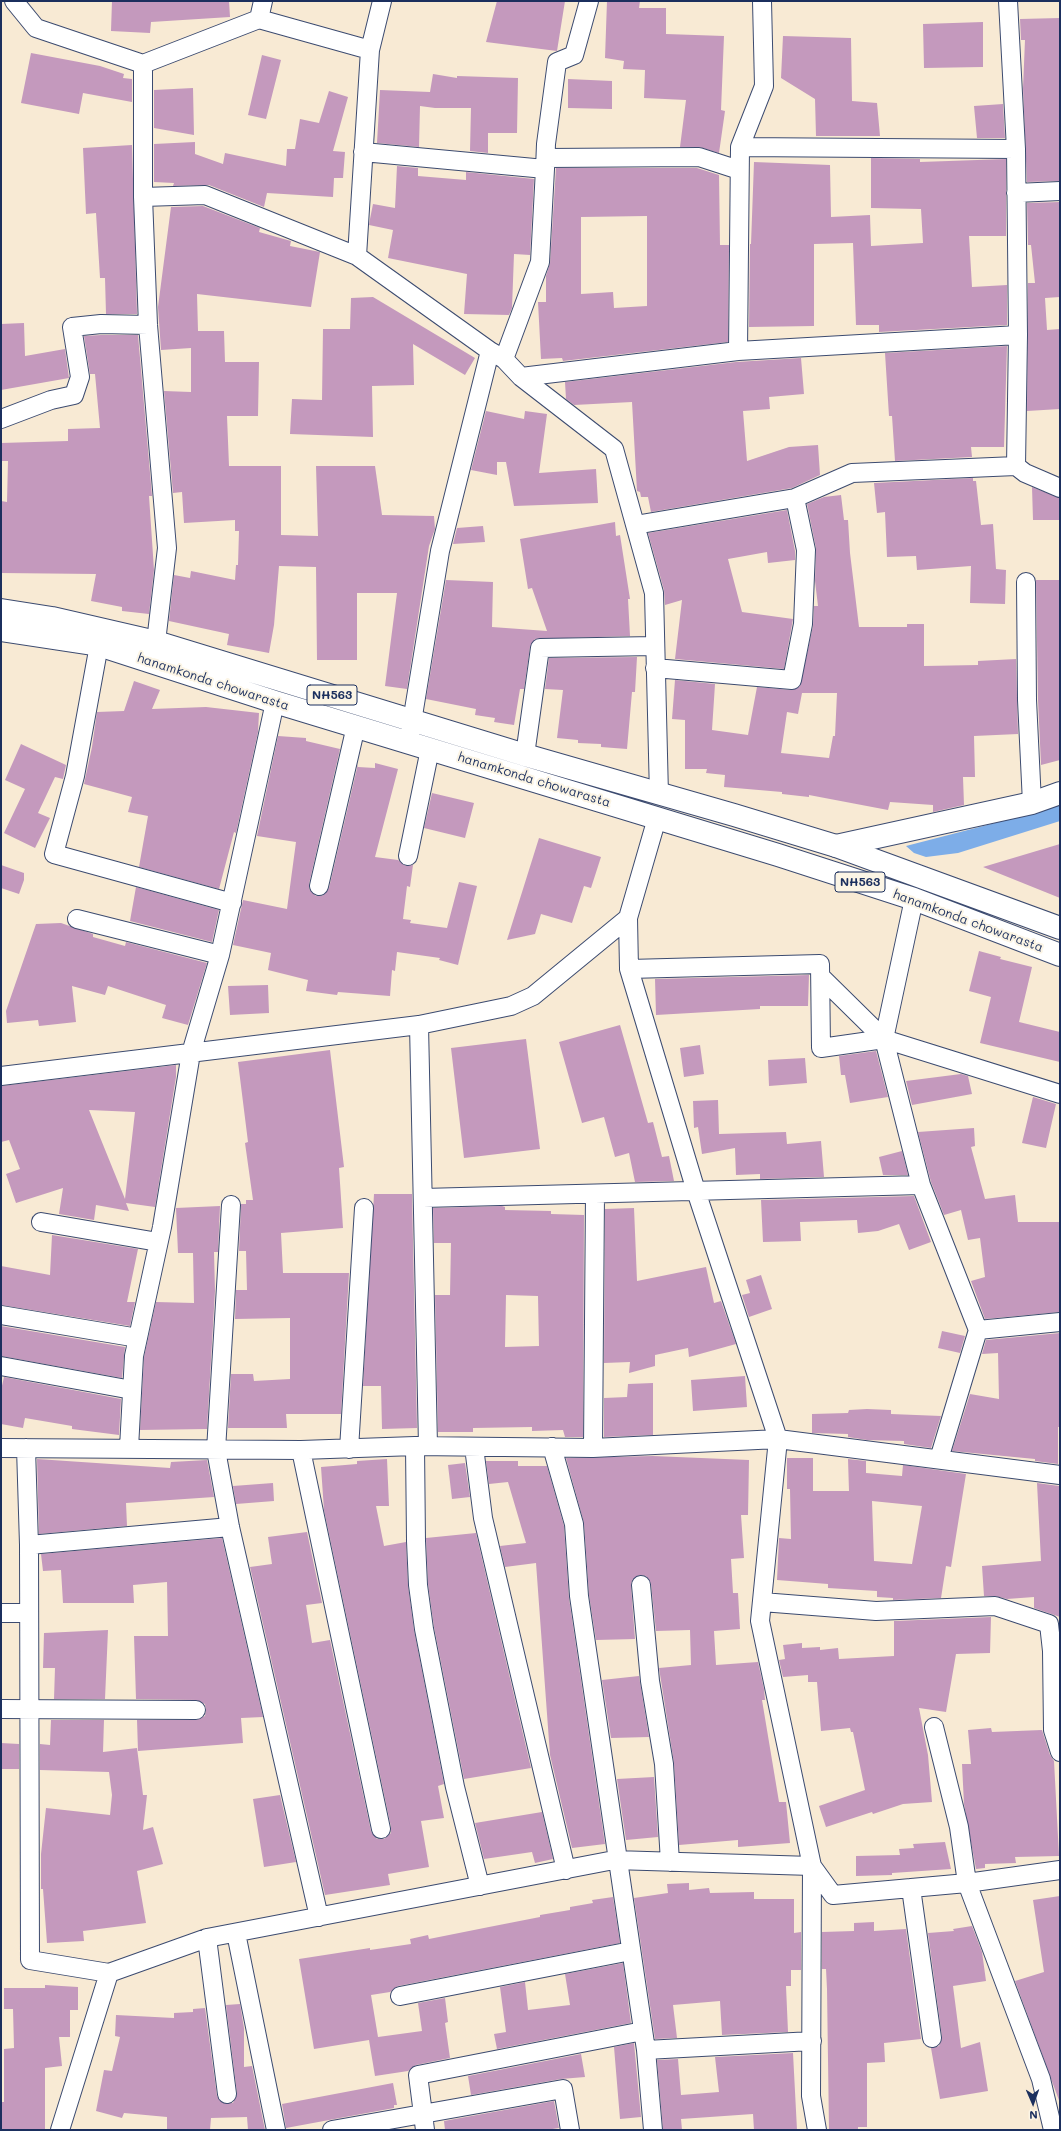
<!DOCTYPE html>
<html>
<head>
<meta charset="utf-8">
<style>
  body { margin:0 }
  #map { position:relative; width:1061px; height:2131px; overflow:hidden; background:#f8ead4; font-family:Mali,sans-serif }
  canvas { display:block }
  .frame { position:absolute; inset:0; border:2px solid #1b2f5e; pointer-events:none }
  .north { position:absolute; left:1013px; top:2083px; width:40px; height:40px; -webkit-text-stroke:3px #fcf5e5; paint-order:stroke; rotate:178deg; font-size:11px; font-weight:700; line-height:16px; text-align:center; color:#1b2f5e }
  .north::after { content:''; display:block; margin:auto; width:14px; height:18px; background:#1b2f5e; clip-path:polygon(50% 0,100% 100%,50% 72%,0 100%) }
</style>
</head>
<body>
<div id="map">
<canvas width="1061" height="2131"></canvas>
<div class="frame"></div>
<div class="north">N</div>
</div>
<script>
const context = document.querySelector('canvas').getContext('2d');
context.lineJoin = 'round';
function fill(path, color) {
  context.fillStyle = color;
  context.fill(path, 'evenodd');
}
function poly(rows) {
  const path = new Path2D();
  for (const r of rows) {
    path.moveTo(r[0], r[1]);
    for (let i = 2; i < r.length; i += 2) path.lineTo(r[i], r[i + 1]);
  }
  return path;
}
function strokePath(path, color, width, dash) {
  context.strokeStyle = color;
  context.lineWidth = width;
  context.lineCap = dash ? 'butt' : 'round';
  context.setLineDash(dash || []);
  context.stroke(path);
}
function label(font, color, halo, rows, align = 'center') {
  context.font = font + ' Mali,sans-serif';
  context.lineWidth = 4;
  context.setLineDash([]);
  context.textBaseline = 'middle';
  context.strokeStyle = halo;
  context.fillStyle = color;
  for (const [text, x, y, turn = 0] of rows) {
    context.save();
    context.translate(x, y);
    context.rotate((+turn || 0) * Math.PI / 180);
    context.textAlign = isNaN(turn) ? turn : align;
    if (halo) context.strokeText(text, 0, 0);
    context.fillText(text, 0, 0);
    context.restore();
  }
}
fill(poly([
  [1060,802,1060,821,958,853,926,857,914,853,906,846,1022,816]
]), '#7dade8');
fill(poly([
  [112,1,229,1,230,17,151,22,150,33,111,31],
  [497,1,565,1,557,51,486,42],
  [607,1,640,1,639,8,666,8,666,34,724,36,721,110,725,111,719,153,699,147,680,147,686,100,644,98,645,70,623,69,624,61,605,58],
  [1060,18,1060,181,1027,182,1023,88,1025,40,1021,40,1020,19],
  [983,22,983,67,924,68,923,24],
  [783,36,851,38,852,101,877,103,880,136,816,136,815,99,781,78],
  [31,53,100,66,124,74,123,78,132,79,132,102,83,93,79,114,21,103],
  [262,55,281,60,266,119,248,115],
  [433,74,457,78,457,76,518,78,517,133,488,133,488,153,470,151,471,108,435,108,420,106,419,147,377,143,380,90,430,92],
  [568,79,612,81,612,109,568,108],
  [193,88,194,135,154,128,154,90],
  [329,91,348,97,333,151,345,152,343,178,334,178,333,197,267,193,264,207,209,185,173,186,174,183,154,182,154,144,195,142,195,154,223,164,225,153,286,166,287,149,295,149,300,119,319,123],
  [1003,104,1005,138,977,138,974,106],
  [132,145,137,314,106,314,105,278,100,278,96,213,86,214,83,148],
  [871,158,920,159,920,162,1006,159,1006,236,969,236,972,287,1007,285,1007,325,879,332,879,325,856,325,853,243,814,244,814,326,749,327,750,244,751,244,754,162,830,165,831,217,870,215,871,246,923,243,921,209,871,208],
  [397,166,418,168,418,176,466,180,466,172,534,179,530,255,514,254,512,308,509,315,464,314,467,274,388,258,393,230,369,225,370,219,373,204,395,208],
  [556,168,697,168,719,175,720,245,729,245,728,342,563,361,562,358,541,359,538,302,546,302,546,276,550,263],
  [647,216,647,306,614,308,613,292,581,294,581,217],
  [1060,202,1060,297,1045,298,1047,330,1060,329,1060,409,1027,411,1028,283,1035,283,1031,245,1028,245,1027,203],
  [203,206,260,228,259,232,291,241,290,246,320,252,311,307,197,294,198,331,224,331,225,362,259,362,258,416,227,416,229,466,281,466,281,535,318,536,316,466,375,466,382,515,434,516,435,529,429,546,407,689,385,686,397,593,357,593,357,660,317,660,316,567,279,566,274,625,269,653,227,645,229,634,169,621,174,575,190,578,191,571,235,580,236,565,238,565,239,531,235,531,235,520,184,523,182,492,173,493,164,391,191,392,191,348,161,350,158,307,171,207],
  [373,297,475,358,465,375,413,344,414,385,372,386,373,437,290,434,292,399,322,400,323,329,350,329,351,298],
  [24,323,25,356,65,349,69,378,1,390,1,324],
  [101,335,138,335,152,496,149,496,154,570,149,614,122,611,122,607,91,601,96,574,1,573,1,501,7,502,8,461,1,461,1,443,68,441,68,429,100,428,95,374,90,374,84,336],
  [1007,346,1004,447,971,447,972,457,895,461,892,416,889,416,885,353],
  [801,358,804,394,769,397,770,409,743,411,747,461,789,447,818,445,820,475,792,488,651,512,648,497,641,497,640,492,637,491,632,402,574,405,566,399,565,382,736,362],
  [486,411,524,419,525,411,547,414,539,473,596,469,598,503,514,506,506,462,497,462,497,475,471,470],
  [973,478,973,481,976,481,981,525,993,524,996,569,1006,570,1005,604,970,603,971,566,917,570,916,556,887,557,885,512,877,513,874,483],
  [1032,487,1060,498,1060,520,1033,520],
  [841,495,844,520,848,520,850,553,859,627,907,627,907,624,924,624,924,666,978,665,978,661,1016,659,1018,734,974,736,975,777,963,777,964,805,933,812,933,805,890,802,888,810,809,795,809,797,782,794,782,792,724,787,725,775,706,773,707,769,685,769,685,720,672,719,675,680,715,684,712,730,748,735,757,687,791,690,800,686,813,626,814,606,818,606,815,581,816,548,807,504,824,497],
  [802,693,837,693,835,736,833,736,829,758,781,753,787,712,798,714],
  [787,510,795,551,795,560,768,563,767,552,728,559,742,612,793,619,784,669,675,659,682,600,665,605,664,590,648,533],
  [615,522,616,536,620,535,630,599,628,599,630,636,535,639,530,647,524,689,520,689,514,725,494,722,495,718,475,715,476,709,426,699,446,580,493,582,492,627,547,631,532,588,528,589,520,539],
  [483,526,485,542,453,544,457,528],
  [1036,580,1060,580,1060,760,1041,765,1038,700],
  [637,657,635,692,632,692,627,749,601,747,601,744,578,743,578,740,557,738,563,690,545,689,549,658],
  [134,681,160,690,152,709,206,707,259,713,258,732,236,833,234,832,219,889,139,867,148,816,128,812,132,797,84,784,92,747,97,712,124,711],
  [278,736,306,738,306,741,340,749,309,884,309,889,316,896,322,896,329,888,358,764,358,767,375,768,375,763,398,769,375,857,398,860,406,866,413,865,410,887,407,886,403,919,411,920,410,923,447,928,459,882,477,886,458,965,439,960,440,958,397,952,395,971,392,970,390,996,338,992,337,995,306,991,308,980,268,970,271,953,233,945,243,900,287,909,296,842,257,836],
  [21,744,66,765,63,779,55,777,38,813,50,818,35,848,4,833,25,789,5,780],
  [432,793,474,803,465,838,424,828],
  [539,838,601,857,591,888,584,886,572,923,541,914,535,934,507,940],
  [1060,844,1060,898,983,867],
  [1,865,24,873,24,880,19,894,1,888],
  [136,887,219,910,212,942,130,921],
  [61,923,93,934,93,937,125,946,126,942,207,963,188,1025,162,1018,166,1005,108,986,105,995,72,986,76,1022,39,1026,38,1020,7,1023,6,1011,36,924],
  [979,951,1001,957,1000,959,1032,967,1019,1022,1060,1032,1060,1062,980,1043,991,997,969,991],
  [809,975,808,1006,760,1006,760,1009,656,1015,655,979],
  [268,985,269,1013,230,1015,228,986],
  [620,1025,648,1123,653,1122,662,1157,669,1156,674,1181,635,1182,629,1153,615,1157,604,1117,582,1123,559,1042],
  [526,1039,540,1149,464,1158,451,1048],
  [700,1045,704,1074,684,1077,680,1048],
  [330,1050,344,1167,339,1168,343,1228,281,1233,283,1273,349,1273,341,1414,286,1414,287,1428,228,1428,231,1374,253,1374,254,1381,290,1379,290,1318,235,1319,236,1290,247,1290,246,1251,239,1251,241,1204,246,1204,246,1200,253,1200,245,1143,248,1142,238,1062],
  [876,1051,888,1097,850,1103,845,1075,841,1075,839,1056],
  [805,1058,807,1083,769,1086,768,1060],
  [176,1065,176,1077,155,1207,126,1203,129,1211,96,1205,94,1220,59,1214,63,1188,16,1203,6,1174,20,1169,9,1140,1,1142,1,1086],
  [89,1110,135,1112,125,1199],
  [961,1074,968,1076,972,1094,912,1105,906,1081],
  [1033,1097,1056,1104,1046,1148,1022,1143],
  [718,1100,719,1134,786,1132,787,1144,821,1141,824,1177,760,1179,760,1174,736,1175,735,1148,702,1154,698,1127,694,1128,693,1101],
  [974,1128,975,1146,971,1147,985,1199,1015,1195,1018,1222,1060,1222,1060,1312,985,1319,971,1281,985,1277,980,1238,968,1240,961,1210,944,1215,931,1182,918,1132],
  [902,1151,908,1175,883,1175,879,1157],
  [374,1194,412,1194,417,1428,382,1429,381,1386,363,1386],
  [914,1196,931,1242,909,1250,899,1224,878,1231,858,1233,857,1220,800,1222,801,1241,763,1242,761,1200],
  [220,1206,218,1252,214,1252,215,1291,207,1429,140,1430,144,1357,156,1302,194,1303,193,1253,178,1253,176,1208],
  [502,1206,505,1207,505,1210,551,1211,551,1214,584,1215,583,1437,565,1437,563,1430,532,1431,532,1427,473,1428,473,1432,438,1432,435,1295,450,1295,451,1243,434,1243,433,1208],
  [506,1295,538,1296,539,1346,505,1347],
  [634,1208,637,1281,706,1267,714,1303,721,1301,736,1344,689,1357,688,1348,655,1355,655,1366,629,1373,630,1362,604,1363,605,1209],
  [52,1235,138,1249,127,1302,135,1302,130,1326,1,1305,1,1266,50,1275],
  [761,1275,772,1309,749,1317,742,1295,750,1293,746,1280],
  [1,1326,125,1347,122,1378,1,1356],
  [942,1331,965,1336,960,1353,938,1348],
  [1060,1333,1060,1427,1058,1427,1058,1464,1035,1461,1035,1459,952,1451,970,1394,999,1399,998,1353,982,1354,986,1340],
  [745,1376,747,1407,693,1411,691,1380],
  [4,1377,121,1399,119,1435,72,1429,72,1426,25,1418,23,1428,1,1424,1,1390],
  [653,1383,653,1435,604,1437,604,1398,627,1397,628,1384],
  [867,1409,891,1410,891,1414,941,1416,931,1448,904,1444,904,1441,867,1440,848,1437,848,1434,812,1433,812,1414,848,1413,849,1410],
  [653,1456,749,1460,748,1515,741,1515,744,1558,731,1559,733,1593,738,1593,740,1629,714,1631,716,1665,758,1662,764,1689,765,1700,762,1700,779,1802,786,1802,790,1843,738,1847,738,1840,679,1845,674,1763,659,1668,691,1665,690,1630,656,1631,651,1584,646,1576,640,1575,632,1580,631,1586,635,1639,596,1640,589,1595,584,1523,566,1458],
  [787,1458,813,1458,813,1491,849,1491,848,1459,866,1461,866,1473,902,1476,903,1465,966,1474,951,1567,946,1566,941,1598,893,1600,893,1598,877,1597,877,1591,828,1588,828,1584,777,1580,779,1538,791,1539,790,1489,787,1489],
  [872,1501,922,1506,912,1564,874,1561],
  [37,1459,170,1468,171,1462,207,1460,214,1497,126,1503,127,1526,39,1534],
  [387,1459,389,1506,376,1506,384,1546,406,1542,408,1585,414,1630,444,1784,438,1786,444,1818,421,1821,429,1867,388,1874,390,1885,325,1895,250,1567,272,1564,268,1537,307,1532,322,1603,306,1605,312,1643,330,1640,371,1831,377,1839,384,1839,391,1833,391,1827,324,1510,321,1467,357,1464,357,1461],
  [486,1461,518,1461,518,1466,547,1466,564,1526,569,1598,605,1844,572,1848,550,1755,536,1563,505,1567,500,1546,526,1543,508,1482,489,1484],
  [465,1463,470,1497,452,1499,448,1465],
  [273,1483,274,1501,236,1504,233,1486],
  [1037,1483,1059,1486,1060,1617,1034,1608,1034,1597,1007,1599,995,1596,984,1596,982,1566,1041,1561],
  [476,1533,531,1768,464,1779,434,1627,428,1584,426,1538],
  [222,1538,263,1717,241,1718,243,1743,138,1751,137,1720,196,1720,205,1716,206,1710,205,1704,196,1700,136,1699,134,1636,168,1636,167,1582,133,1585,134,1603,63,1603,61,1570,43,1571,41,1554],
  [991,1617,990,1653,956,1654,946,1712,919,1708,928,1755,932,1802,903,1804,873,1814,872,1812,826,1827,819,1806,865,1790,853,1732,851,1732,850,1728,821,1731,817,1682,808,1682,808,1675,783,1677,779,1660,785,1659,783,1645,802,1643,802,1648,820,1647,820,1650,838,1648,839,1659,894,1656,894,1621],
  [108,1630,105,1699,54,1699,55,1668,43,1668,44,1633],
  [639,1676,649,1737,611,1738,602,1680],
  [51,1720,104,1720,103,1752,137,1748,143,1795,147,1795,143,1830,153,1827,163,1864,137,1871,146,1923,83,1931,84,1941,47,1943,43,1889,41,1889,41,1854,46,1808,110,1815,112,1795,109,1772,40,1770,40,1744,50,1745],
  [991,1728,992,1732,1042,1730,1050,1755,1054,1761,1059,1856,1015,1857,1016,1863,985,1864,985,1868,976,1869,964,1804,962,1764,971,1764,968,1730],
  [1,1743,19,1744,19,1769,1,1769],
  [654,1777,658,1837,626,1840,617,1779],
  [280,1795,296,1862,264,1867,253,1799],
  [542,1812,553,1859,535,1863,532,1852,484,1859,475,1823],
  [945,1842,951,1869,892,1873,892,1875,856,1876,856,1856,900,1855,899,1849,914,1848,913,1844],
  [689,1883,689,1890,709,1888,710,1893,754,1892,754,1899,794,1899,794,1933,801,1932,801,1970,791,1970,791,1986,786,1986,788,2032,722,2035,720,2001,673,2005,677,2038,655,2039,634,1898,668,1893,667,1884],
  [1060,1896,1060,2103,1015,1981,1044,1972,1033,1900],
  [613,1897,620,1943,398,1986,390,1992,371,1995,378,2037,422,2031,418,2003,445,1998,448,2022,445,2023,450,2058,416,2065,408,2071,375,2076,369,2040,314,2049,299,1959,370,1948,370,1950,411,1944,410,1939,428,1935,429,1939,489,1927,540,1917,540,1915,570,1910,570,1907,593,1903,592,1900],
  [874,1922,874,1931,906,1929,921,2039,884,2043,885,2062,867,2063,867,2127,858,2127,858,2130,829,2130,827,1989,826,1969,822,1969,822,1932,854,1931,854,1923],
  [972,1926,982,1952,986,1981,953,1986,961,2048,980,2042,988,2091,940,2099,931,2048,939,2046,942,2037,928,1933,954,1931,953,1929],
  [623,1963,631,2023,497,2049,494,2034,506,2032,500,1987,525,1982,528,2010,570,2005,565,1974],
  [45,1985,78,1987,78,2010,70,2010,70,2037,59,2037,62,2066,45,2068,45,2130,1,2130,1,2102,4,2102,4,2049,14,2048,13,2009,4,2009,4,1988,45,1988],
  [240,2004,244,2028,244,2067,252,2066,265,2130,248,2130,247,2117,211,2118,210,2130,167,2130,167,2117,124,2113,122,2118,96,2111,104,2070,112,2071,120,2037,115,2036,116,2015,174,2018,174,2013,193,2012,193,2009,205,2008,217,2096,223,2103,233,2103,237,2093,226,2005],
  [634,2043,641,2117,620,2119,614,2047],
  [793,2053,797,2130,754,2130,753,2114,681,2119,682,2130,663,2130,657,2060,678,2059,681,2095,719,2092,715,2057],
  [581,2054,585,2077,561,2079,471,2095,468,2076],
  [393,2083,397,2105,394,2105,394,2108,286,2128,282,2104],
  [554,2101,559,2128,546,2130,445,2130,444,2121]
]), '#c499bd');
const street = poly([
  [14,1,36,28,143,64,259,19,370,50],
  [1008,1,1016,149,1018,335,1016,466,1025,473,1060,488],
  [259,19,263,1],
  [143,64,143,197,205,195,357,256,490,351,504,359,521,377,614,449,654,593,659,795],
  [740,147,1016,149],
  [363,152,545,169,540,262,504,359],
  [546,158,699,157,739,170],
  [545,169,546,144,557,62,574,55,589,1],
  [1016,193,1060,191],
  [143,197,148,325,167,548,156,642],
  [357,256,370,50,382,1],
  [738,351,740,147,764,86,762,1],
  [521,377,738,351,1018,335],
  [1,419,51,400,74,395,80,377,72,327,101,324,148,325],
  [795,498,852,473,1016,466],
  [635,525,795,498,806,550,803,624,792,680,655,668],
  [1026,582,1027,700,1032,803],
  [99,645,75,776,54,854,232,903],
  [410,734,440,551,490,351],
  [525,755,540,648,654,646],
  [657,818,628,918,629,969,696,1191,778,1439,760,1621,812,1866,811,2096,817,2130],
  [408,856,430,749],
  [319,886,356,726],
  [914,899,884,1039,921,1185,978,1330,939,1459],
  [77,919,220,955],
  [629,969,820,964,821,1048,884,1039,1060,1094],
  [821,977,884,1039],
  [419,1025,428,1446],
  [1,1076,419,1025,511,1006,533,996,628,918],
  [423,1198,921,1185],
  [231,1205,216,1450,230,1527,319,1917],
  [41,1222,158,1242],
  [1,1315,138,1338],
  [978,1330,1060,1322],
  [1,1366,132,1390],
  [415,1446,416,1541,418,1585,424,1629,455,1787,480,1886],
  [474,1447,483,1518,566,1870],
  [552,1447,574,1524,579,1596,646,2050],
  [1,1448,301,1450,415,1446,593,1448,778,1439,1060,1475],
  [26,1448,29,1545,30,1960,109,1973],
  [129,1448,134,1356,162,1227,191,1053,220,955,275,702],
  [593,1448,595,1194],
  [349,1449,364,1208],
  [301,1450,381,1829],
  [29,1545,230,1527],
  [641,1585,650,1681,664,1764,670,1862],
  [762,1602,876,1611,995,1606,1049,1624,1052,1651,1053,1730,1060,1752],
  [1,1613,29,1613],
  [1,1709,196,1710],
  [934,1727,959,1827,967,1883,1041,2079,1053,2130],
  [812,1866,833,1895,967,1883,1060,1870],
  [911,1888,932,2038],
  [236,1933,276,2130],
  [207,1938,227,2094],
  [400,1996,631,1951],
  [60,2130,109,1973,207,1938,614,1860,812,1866],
  [332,2130,563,2089,570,2130],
  [425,2130,418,2075,643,2031],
  [653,2130,646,2050,812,2041]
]);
const secondary = poly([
  [836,846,1032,803,1060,793]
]);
const highway = poly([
  [1,610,52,618,156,642,525,755,734,815,836,846,1060,928],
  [1,630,99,645,275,702,778,855,914,899,1060,955]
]);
strokePath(street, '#3c4b70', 20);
strokePath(secondary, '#3c4b70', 24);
strokePath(highway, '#3c4b70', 24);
strokePath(street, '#fff', 18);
strokePath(secondary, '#fff', 22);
strokePath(highway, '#fff', 22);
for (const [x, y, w] of [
  [332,695,50],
  [860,882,50]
]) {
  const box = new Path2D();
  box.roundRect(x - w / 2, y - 10, w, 20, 3);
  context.fillStyle = '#fcf5e5';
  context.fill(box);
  strokePath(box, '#1b2f5e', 1);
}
label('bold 12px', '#1b2f5e', null, [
  ["NH563",332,695],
  ["NH563",860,882]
]);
label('13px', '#1b2f5e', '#fcf5e5', [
  ["hanamkonda chowarasta",213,682,18],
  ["hanamkonda chowarasta",534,780,17],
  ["hanamkonda chowarasta",968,921,20]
]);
</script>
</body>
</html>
